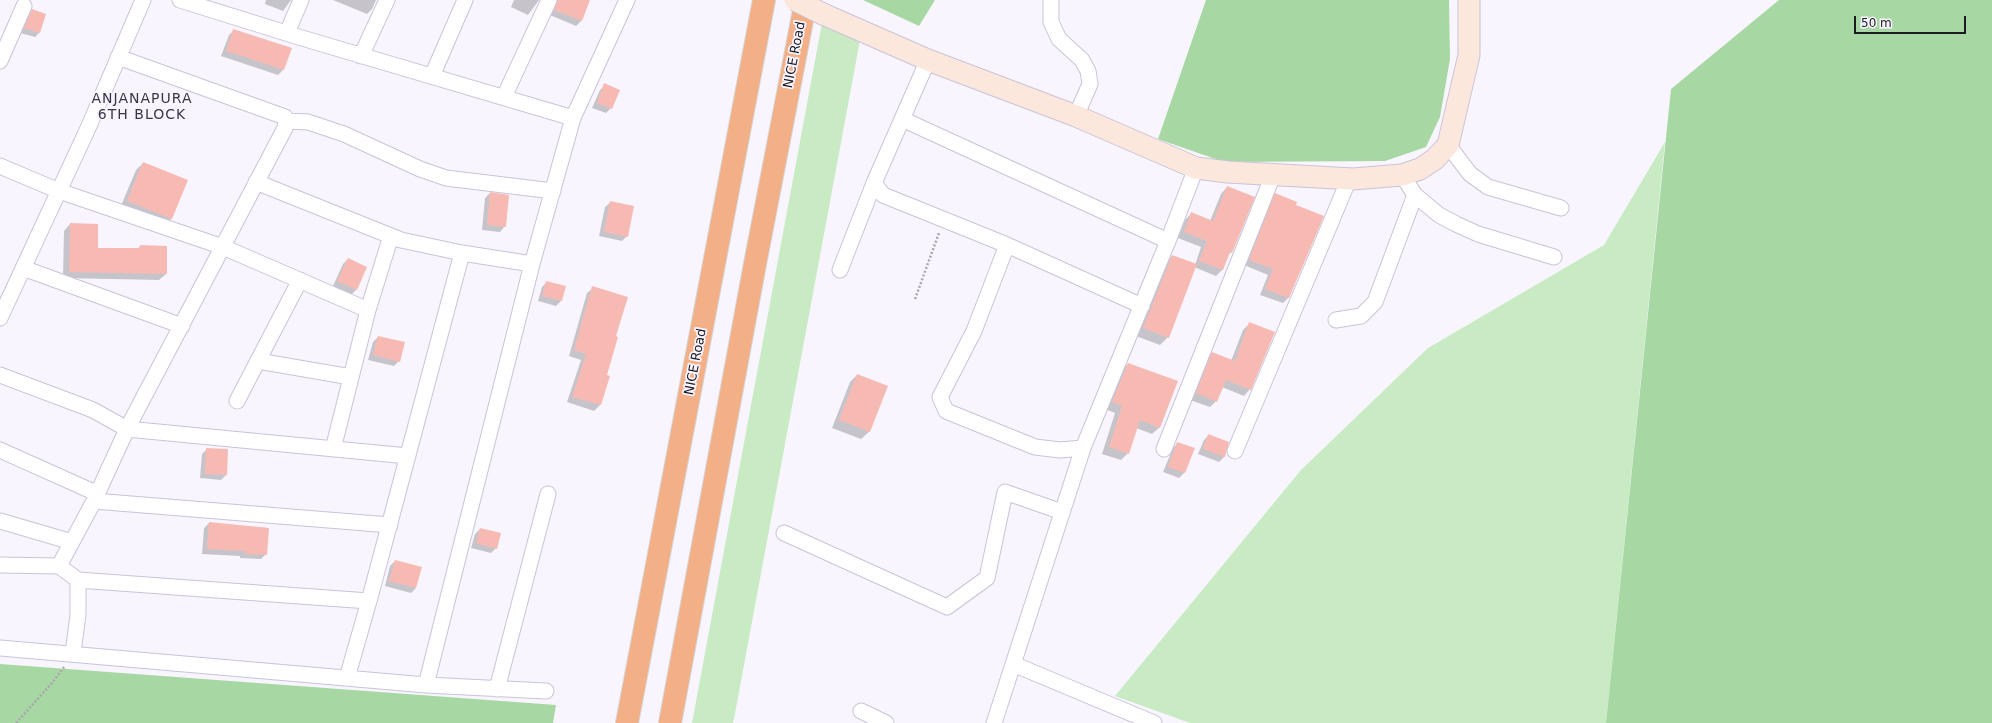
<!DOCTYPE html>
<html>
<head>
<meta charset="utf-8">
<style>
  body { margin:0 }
  #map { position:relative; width:1992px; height:723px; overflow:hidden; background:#f8f5fe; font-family:"DejaVu Sans",sans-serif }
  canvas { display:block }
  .scale { position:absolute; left:1854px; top:16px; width:112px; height:18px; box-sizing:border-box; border:2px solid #1c1a22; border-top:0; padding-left:5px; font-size:12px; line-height:14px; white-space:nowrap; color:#1c1a22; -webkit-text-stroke:3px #f8f5fe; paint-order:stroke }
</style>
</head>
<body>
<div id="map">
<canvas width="1992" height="723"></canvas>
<div class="scale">50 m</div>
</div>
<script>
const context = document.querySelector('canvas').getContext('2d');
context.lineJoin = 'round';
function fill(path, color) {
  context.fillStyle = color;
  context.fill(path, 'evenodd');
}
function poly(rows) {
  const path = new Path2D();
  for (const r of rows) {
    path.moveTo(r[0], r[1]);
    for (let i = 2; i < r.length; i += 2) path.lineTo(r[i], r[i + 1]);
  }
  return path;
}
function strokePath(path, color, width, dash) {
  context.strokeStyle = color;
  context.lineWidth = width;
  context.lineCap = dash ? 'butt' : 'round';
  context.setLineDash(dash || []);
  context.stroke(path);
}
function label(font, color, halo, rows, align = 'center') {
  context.font = font + ' "DejaVu Sans",sans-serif';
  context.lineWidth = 3.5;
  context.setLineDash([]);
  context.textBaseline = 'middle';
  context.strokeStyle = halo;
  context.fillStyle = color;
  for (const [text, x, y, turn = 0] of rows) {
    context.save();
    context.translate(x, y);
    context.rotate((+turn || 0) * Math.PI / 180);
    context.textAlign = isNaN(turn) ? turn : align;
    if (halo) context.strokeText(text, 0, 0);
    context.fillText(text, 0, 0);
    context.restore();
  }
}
fill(poly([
  [822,23,860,40,736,708,733,723,692,723],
  [1665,142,1606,723,1190,723,1115,696,1301,470,1428,348,1604,245]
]), '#c8ebc4');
fill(poly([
  [863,0,935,0,919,26],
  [1206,0,1449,0,1450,59,1440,117,1426,147,1385,161,1224,162,1158,139],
  [1779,0,1992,0,1992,723,1606,723,1671,89],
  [0,664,556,705,553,723,0,723]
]), '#a7d8a3');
fill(poly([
  [266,0,291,0,283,11,265,4],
  [333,0,376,0,372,9,367,14],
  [514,0,539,0,528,15,511,7],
  [550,0,589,0,581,21,576,26,550,15],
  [33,11,40,32,35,37,20,33,28,16],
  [234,30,283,70,278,75,221,56,229,35],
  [605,85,611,108,606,113,592,108,600,90],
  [143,163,171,219,164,226,120,208,136,170],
  [1227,187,1231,252,1227,257,1222,270,1216,276,1194,267,1168,337,1160,345,1136,336,1165,264,1172,256,1195,265,1201,247,1178,238,1185,220,1192,213,1210,221,1221,194],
  [490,193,505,226,500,232,482,230,485,198],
  [1276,194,1289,297,1283,303,1260,295,1268,275,1244,265,1270,200],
  [611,202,627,236,622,241,599,236,605,207],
  [70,224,97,249,138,249,140,246,166,274,159,280,63,278,64,231],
  [348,259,366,268,356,290,351,295,333,286,343,264],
  [547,282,561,301,556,306,538,301,542,287],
  [593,288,615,337,606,376,608,377,600,405,594,411,567,402,581,360,569,356,587,293],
  [1250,323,1250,389,1244,396,1222,387,1216,401,1210,407,1190,400,1206,360,1212,353,1231,361,1243,330],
  [378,337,399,361,394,366,368,360,373,342],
  [1128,364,1160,427,1152,434,1136,428,1128,453,1121,460,1102,454,1115,413,1105,409,1121,371],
  [857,375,887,386,869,432,861,439,832,428,850,382],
  [1209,435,1228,443,1224,457,1219,462,1198,454,1204,440],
  [1178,443,1193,449,1184,473,1179,478,1163,472,1173,448],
  [207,449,226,475,221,480,200,478,202,454],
  [209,523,267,528,266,554,261,559,240,558,240,556,202,554,204,528],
  [480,529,496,548,491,553,471,548,475,534],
  [395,561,416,588,411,593,385,586,390,566]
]), '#0003');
fill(poly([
  [558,0,590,0,582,21,554,10],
  [32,9,46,14,40,33,24,28],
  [233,29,292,48,284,70,226,51],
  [604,83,620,90,612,109,597,103],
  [143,162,188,180,172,219,127,201],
  [1227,186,1255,197,1232,253,1230,252,1223,270,1199,261,1207,241,1184,232,1191,212,1213,221],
  [490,192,509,195,506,227,487,225],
  [1275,193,1297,202,1296,205,1324,216,1289,298,1265,289,1273,269,1249,260],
  [610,201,634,206,628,237,604,232],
  [70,223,98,224,98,248,140,248,140,245,167,246,167,274,69,272],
  [1172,255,1197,264,1169,338,1143,328],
  [348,258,367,267,357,290,337,281],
  [546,281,566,286,562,301,542,296],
  [592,286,628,297,616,336,618,337,607,375,610,376,601,405,572,397,586,354,574,350],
  [1249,322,1275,332,1251,390,1226,380,1217,402,1196,393,1212,352,1235,361],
  [378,336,405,342,400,362,373,355],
  [1128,363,1178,381,1160,428,1140,420,1129,454,1109,447,1122,406,1112,402],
  [857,374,888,386,870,432,839,420],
  [1208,434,1229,442,1225,457,1203,449],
  [1177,442,1195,448,1185,473,1168,467],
  [206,448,228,449,227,475,205,474],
  [209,522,269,528,267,555,245,554,245,551,207,549],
  [480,528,501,533,497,549,476,543],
  [395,560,422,567,416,588,389,581]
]), '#f7bab3');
const street = poly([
  [180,0,302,38,573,118],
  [1051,0,1051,22,1059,39,1082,60,1088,71,1090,84,1076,116],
  [287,33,301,0],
  [361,56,387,0],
  [928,60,874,183,883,195,1007,245,974,331,940,397,946,411,1035,447,1060,450,1083,448],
  [0,61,24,6],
  [432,76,465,0],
  [504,97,549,0],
  [902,119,1168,241],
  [286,121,308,122,344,134,420,169,446,178,553,191],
  [1448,145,1470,174,1488,187,1561,208],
  [0,166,59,191,223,247,368,310],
  [1402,175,1415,195,1439,215,1456,224,1478,234,1554,257],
  [256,182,391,236],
  [1007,245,1142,306],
  [23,268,182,326],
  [840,270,874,183],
  [0,318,89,126,143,0],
  [1336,320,1361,316,1375,302,1415,195],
  [258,361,351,377],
  [0,375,93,410,127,429,286,126,285,117,118,57],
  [237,401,300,280],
  [333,449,368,310,391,236,401,240,462,253],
  [1164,449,1273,175],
  [0,450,96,493],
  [1235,451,1349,179],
  [94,501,127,429,408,456],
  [0,521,72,542],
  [784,533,947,607,987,578,1005,492,1062,512],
  [0,565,59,566,78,580,78,615,73,653],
  [59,566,94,501,390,525],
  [78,580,369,601,347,678],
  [369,601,462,253,532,264],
  [0,648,426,685,532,264,573,118,627,0],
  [1013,664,1154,723],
  [426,685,546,691],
  [497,689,548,494],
  [861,711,886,723],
  [994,723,1083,448,1168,241,1196,168]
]);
const secondary = poly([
  [823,14,928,60,1076,116,1196,168,1228,172,1353,179,1402,175,1420,169,1435,159,1448,145,1469,55,1469,0]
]);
const highway = poly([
  [627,723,764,0],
  [670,723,755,264,806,0]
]);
strokePath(street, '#cac3d9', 17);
strokePath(secondary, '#cac3d9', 23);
strokePath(highway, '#d6d6d7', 24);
strokePath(poly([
  [915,299,939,233],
  [16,723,52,683,64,667]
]), '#a9a6af', 2.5, [2, 2]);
strokePath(street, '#fff', 15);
strokePath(secondary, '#fbe7db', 21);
strokePath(highway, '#f3af86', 22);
const secondaryBridge = poly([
  [795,0,823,14]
]);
strokePath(secondaryBridge, '#cac3d9', 23, []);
strokePath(secondaryBridge, '#fbe7db', 21);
label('13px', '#1c1a22', '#f8f5fe', [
  ["NICE Road",795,55,-79],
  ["NICE Road",696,362,-79]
]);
context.letterSpacing = '1px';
label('14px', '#3b3546', '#f8f5fe', [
  ["ANJANAPURA",142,99],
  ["6TH BLOCK",142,115]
]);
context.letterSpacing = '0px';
</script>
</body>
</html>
